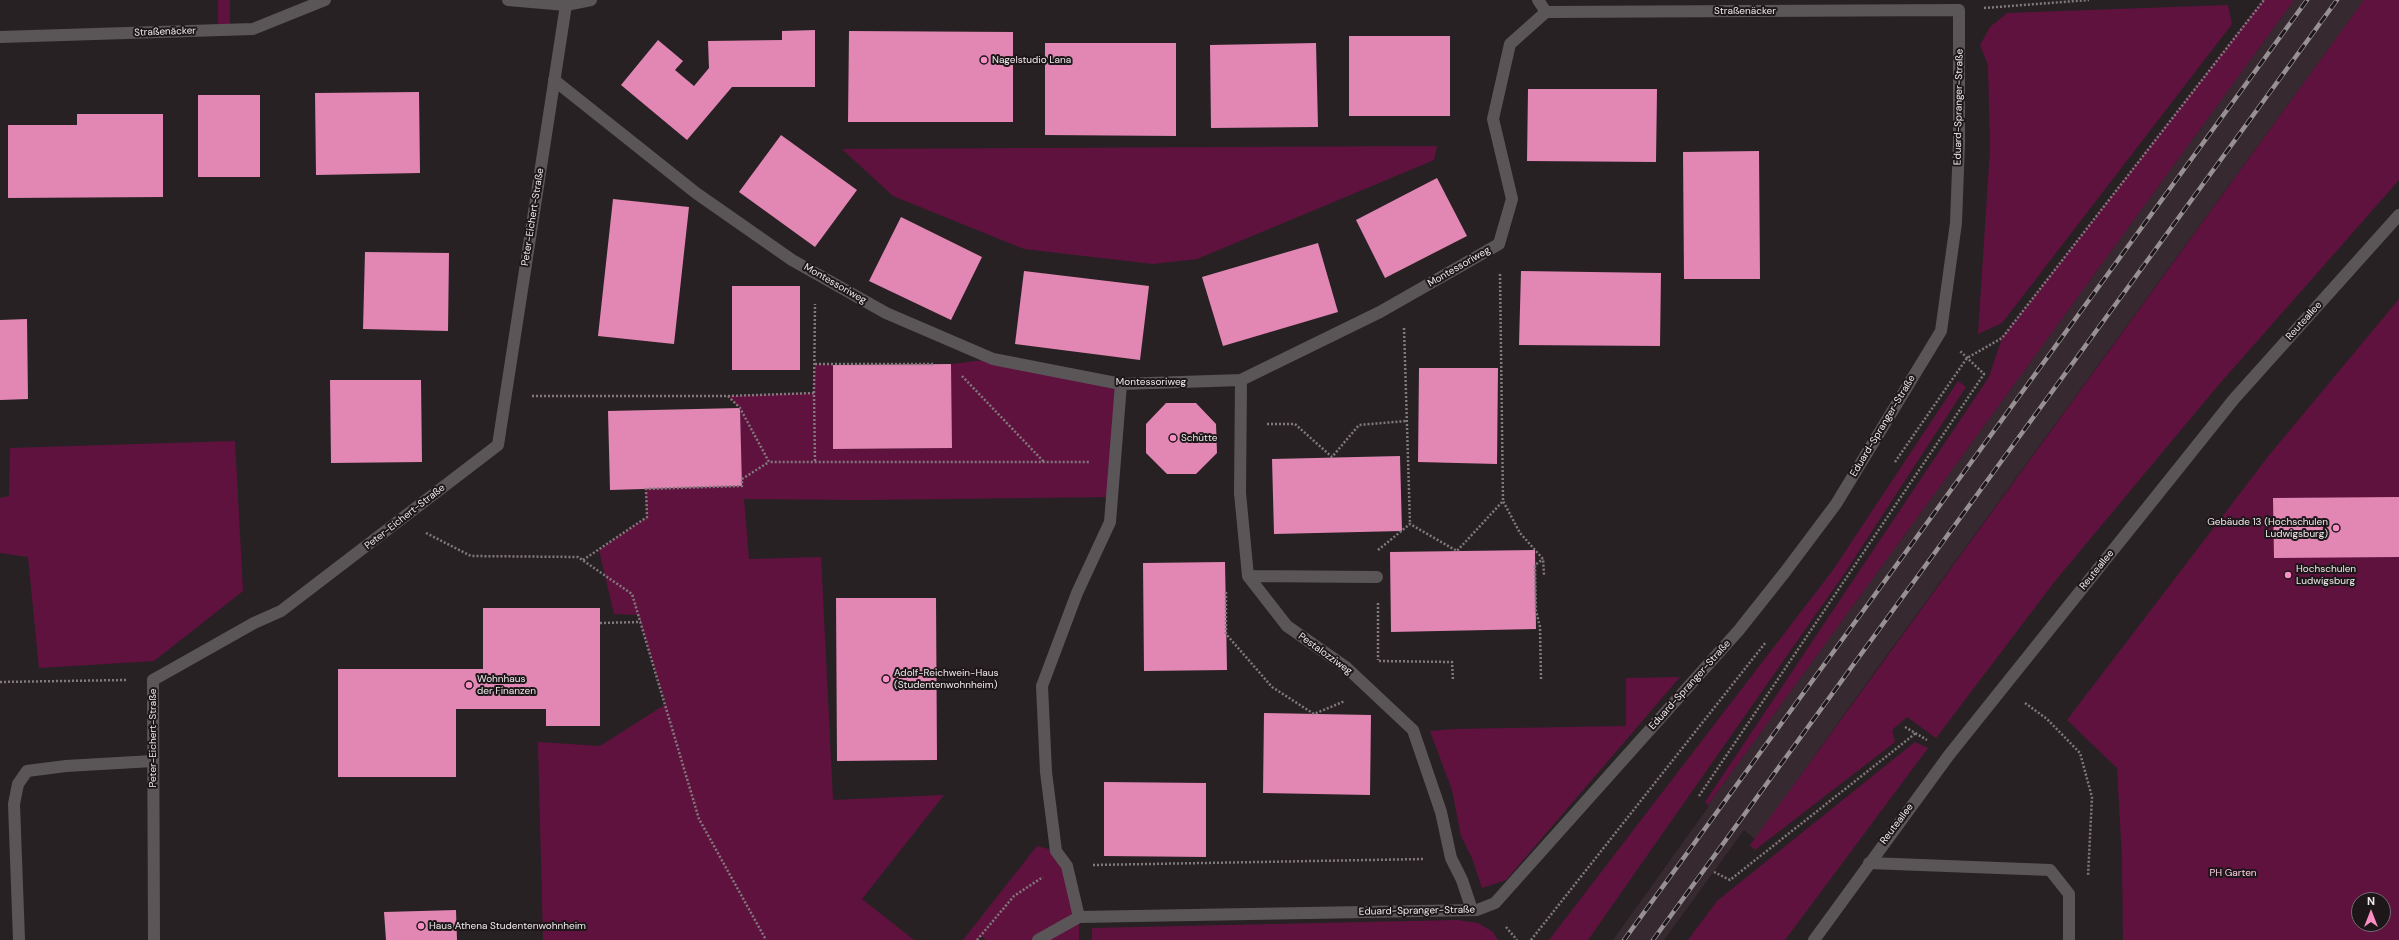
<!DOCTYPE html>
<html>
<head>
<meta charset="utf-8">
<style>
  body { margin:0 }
  #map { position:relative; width:2399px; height:940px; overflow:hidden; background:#282124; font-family:"DM Sans",sans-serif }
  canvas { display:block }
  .north { position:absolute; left:2351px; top:892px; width:40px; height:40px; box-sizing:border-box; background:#1e171a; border:1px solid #726b6e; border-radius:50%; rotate:0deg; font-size:11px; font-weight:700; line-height:16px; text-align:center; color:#efeaec }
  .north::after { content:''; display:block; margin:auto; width:14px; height:18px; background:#fb8fc4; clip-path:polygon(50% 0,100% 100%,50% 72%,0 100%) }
</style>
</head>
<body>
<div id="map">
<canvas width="2399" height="940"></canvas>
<div class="north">N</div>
</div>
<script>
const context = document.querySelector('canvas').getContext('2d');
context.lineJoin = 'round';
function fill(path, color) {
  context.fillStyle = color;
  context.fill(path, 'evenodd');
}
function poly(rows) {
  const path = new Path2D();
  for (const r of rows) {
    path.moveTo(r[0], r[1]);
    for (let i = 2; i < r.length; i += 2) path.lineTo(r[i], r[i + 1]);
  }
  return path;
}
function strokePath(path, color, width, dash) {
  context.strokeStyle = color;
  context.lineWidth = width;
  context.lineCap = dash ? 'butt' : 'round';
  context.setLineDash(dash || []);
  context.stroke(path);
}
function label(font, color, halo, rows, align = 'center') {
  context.font = font + ' "DM Sans",sans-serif';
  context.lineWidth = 4;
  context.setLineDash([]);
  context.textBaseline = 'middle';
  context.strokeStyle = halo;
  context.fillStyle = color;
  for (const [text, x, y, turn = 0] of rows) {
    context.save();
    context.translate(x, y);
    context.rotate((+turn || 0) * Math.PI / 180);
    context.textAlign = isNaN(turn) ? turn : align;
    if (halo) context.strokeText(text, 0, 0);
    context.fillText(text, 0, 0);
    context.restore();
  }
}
fill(poly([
  [2294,0,2364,0,1871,677,1755,839,1744,830,1664,940,1613,940,1709,806,1708,805]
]), '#36292f');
fill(poly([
  [218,0,230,0,230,30,218,31],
  [2263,0,2294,0,1708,805,1705,802,1989,377,2002,338],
  [2364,0,2399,0,2399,180,2215,389,2055,581,1936,738,1907,717,1892,730,1895,742,1755,850,1750,845],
  [2228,5,2232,24,2002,323,1978,334,1990,149,1988,65,1980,45,1990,27,2007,13],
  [1437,146,1434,160,1197,259,1153,264,1024,249,893,196,842,149],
  [2399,299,2399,940,2123,940,2122,858,2117,768,2067,720,2270,454],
  [2359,900,2383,900,2383,924,2359,924],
  [993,359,1121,384,1112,497,861,500,744,499,749,559,821,557,833,800,944,795,862,899,914,940,543,940,538,742,600,746,666,704,638,615,614,614,599,550,647,517,646,489,742,486,740,408,728,396,813,393,815,364,833,365,834,449,952,448,951,364],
  [1958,381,1966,387,1844,574,1588,940,1549,940,1833,570],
  [235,441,243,591,154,661,39,668,28,557,0,553,0,498,9,496,10,448],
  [1680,677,1506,880,1482,888,1472,858,1461,836,1452,790,1430,731,1454,729,1626,726,1626,678],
  [1915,742,1928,748,1785,940,1688,940,1717,901],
  [1037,846,1056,851,1079,917,1079,940,986,940,981,936,978,940,963,940],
  [1457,920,1478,923,1493,932,1498,940,1092,940,1092,928]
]), '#60123f');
fill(poly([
  [815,30,815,87,732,87,687,140,621,85,658,40,683,61,675,70,694,86,709,68,708,41,782,40,782,31],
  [849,31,1013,32,1013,122,848,122],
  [1349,36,1450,36,1450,116,1349,116],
  [1045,43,1176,43,1176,136,1045,135],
  [1316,43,1318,127,1211,128,1210,45],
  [1528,89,1657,89,1656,162,1527,161],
  [419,92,420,173,316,175,315,93],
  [198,95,260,95,260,177,198,177],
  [77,114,163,114,163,197,8,198,8,125,77,125],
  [781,135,857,190,815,247,739,192],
  [1759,151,1760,279,1684,279,1683,152],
  [1437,178,1467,236,1385,278,1356,220],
  [613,199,689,207,674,344,598,336],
  [901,217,982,257,951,320,869,281],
  [1318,243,1338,312,1223,346,1202,277],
  [365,252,449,253,448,331,363,329],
  [1024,271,1149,286,1140,360,1015,344],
  [1521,271,1661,273,1660,346,1519,345],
  [732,286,800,286,800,370,732,370],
  [27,319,28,399,0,400,0,320],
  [951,364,952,448,833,449,833,365],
  [1419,368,1498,368,1497,464,1418,462],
  [330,380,421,380,422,462,331,463],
  [1166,403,1196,403,1216,424,1217,453,1196,474,1167,474,1146,453,1146,424],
  [740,408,742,486,610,490,608,411],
  [1400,456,1402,531,1274,534,1272,459],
  [2399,497,2399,557,2274,558,2273,498],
  [1535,550,1536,629,1391,632,1390,552],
  [1225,562,1227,670,1144,671,1143,563],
  [836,598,936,598,937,760,837,761],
  [483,608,600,608,600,726,546,726,546,709,456,709,456,777,338,777,338,669,483,669],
  [1264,713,1371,715,1370,795,1263,793],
  [1104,782,1206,783,1206,857,1104,856],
  [456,910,457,940,386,940,384,912]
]), '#e286b3');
strokePath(poly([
  [1984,8,2089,0],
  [1500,274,1503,501],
  [1404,328,1410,524],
  [815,364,934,364],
  [962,376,1044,462],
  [814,393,815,304],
  [532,396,728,396,740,408,769,462,1089,462],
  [728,396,814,393,815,462],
  [1267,424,1295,424,1332,457,1359,425,1406,421],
  [1895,462,1967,358,2002,338,2264,0],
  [426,533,471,556,578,557,632,594,699,819,766,940],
  [1378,550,1410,524,1457,551,1503,501,1520,533,1543,559,1544,575],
  [583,560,647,517,646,489,742,486,742,479,769,462],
  [1226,592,1226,634,1272,687,1314,714,1345,701],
  [1378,603,1378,660],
  [600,623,641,622],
  [1379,661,1452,662,1453,680],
  [1541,679,1540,627,1536,611,1535,565,1543,559],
  [0,682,127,680],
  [2025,703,2047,719,2080,753,2092,797,2088,876],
  [1905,727,1927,740],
  [1699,796,1984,374,1959,350],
  [1093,865,1424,859],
  [1714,872,1730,880,1916,733],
  [1506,927,1517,940],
  [977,940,1014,896,1043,877],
  [1531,940,1766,642]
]), '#807a7c', 2.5, [2, 2]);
strokePath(poly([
  [1869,863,2050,870,2069,894,2069,940],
  [19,940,14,804,18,784,27,771,66,766,153,761]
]), '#5a5658', 12);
strokePath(poly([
  [508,0,566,5,591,0],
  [0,37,253,29,325,0],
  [554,80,696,193,792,260,886,313,993,359,1121,384,1241,380,1380,312,1499,244,1512,199,1493,119,1510,44,1546,12],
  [1241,380,1240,493,1248,576,1287,626,1347,668,1413,730,1441,812,1451,858,1462,880,1472,910],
  [1248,576,1377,577],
  [1079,917,1067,866,1056,851,1046,772,1042,686,1077,593,1110,522,1121,384],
  [154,940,153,680,254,623,281,611,498,445,566,5],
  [1038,940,1079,917,1477,910,1495,903,1739,630,1785,572,1836,504,1941,331,1956,223,1959,143,1959,10,1546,12,1538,0],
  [1814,940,1949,755,2234,399,2399,215]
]), '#5a5658', 12);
const rail = poly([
  [1624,940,2307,0],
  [1653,940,2337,0]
]);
strokePath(rail, '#979194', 4.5);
strokePath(rail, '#1e171a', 3, [9]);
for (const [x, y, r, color] of [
  [984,60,4,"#fb8fc4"],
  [1173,438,4,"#fb8fc4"],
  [2336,528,4,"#fb8fc4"],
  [2288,575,4,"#fb8fc4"],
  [886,679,4,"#fb8fc4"],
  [469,685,4,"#fb8fc4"],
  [421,926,4,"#fb8fc4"]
]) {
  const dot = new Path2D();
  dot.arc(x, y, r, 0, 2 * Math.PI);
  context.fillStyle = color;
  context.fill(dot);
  strokePath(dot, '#1e171a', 1.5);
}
label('10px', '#efeaec', '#1e171a', [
  ["Straßenäcker",1745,11],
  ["Straßenäcker",165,32,-2],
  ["Eduard-Spranger-Straße",1959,107,-89],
  ["Peter-Eichert-Straße",533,217,-81],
  ["Montessoriweg",1459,267,-30],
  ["Montessoriweg",835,284,30],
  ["Reuteallee",2304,321,-48],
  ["Montessoriweg",1151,382],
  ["Eduard-Spranger-Straße",1883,426,-59],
  ["Peter-Eichert-Straße",405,517,-38],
  ["Reuteallee",2097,570,-51],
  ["Pestalozziweg",1325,654,36],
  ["Eduard-Spranger-Straße",1690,685,-48],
  ["Peter-Eichert-Straße",153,738,-90],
  ["Reuteallee",1897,824,-53],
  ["Eduard-Spranger-Straße",1417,911,-1]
]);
label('10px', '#efeaec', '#1e171a', [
  ["Nagelstudio Lana",992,60],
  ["Schütte",1181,438],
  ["Gebäude 13 (Hochschulen",2328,522,"right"],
  ["Ludwigsburg)",2328,534,"right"],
  ["Hochschulen",2296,569],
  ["Ludwigsburg",2296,581],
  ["Adolf-Reichwein-Haus",894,673],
  ["(Studentenwohnheim)",894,685],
  ["Wohnhaus",477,679],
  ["der Finanzen",477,691],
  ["Haus Athena Studentenwohnheim",429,926]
], 'left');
label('10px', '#fecde3', '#1e171a', [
  ["PH Garten",2233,873]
]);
</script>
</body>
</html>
